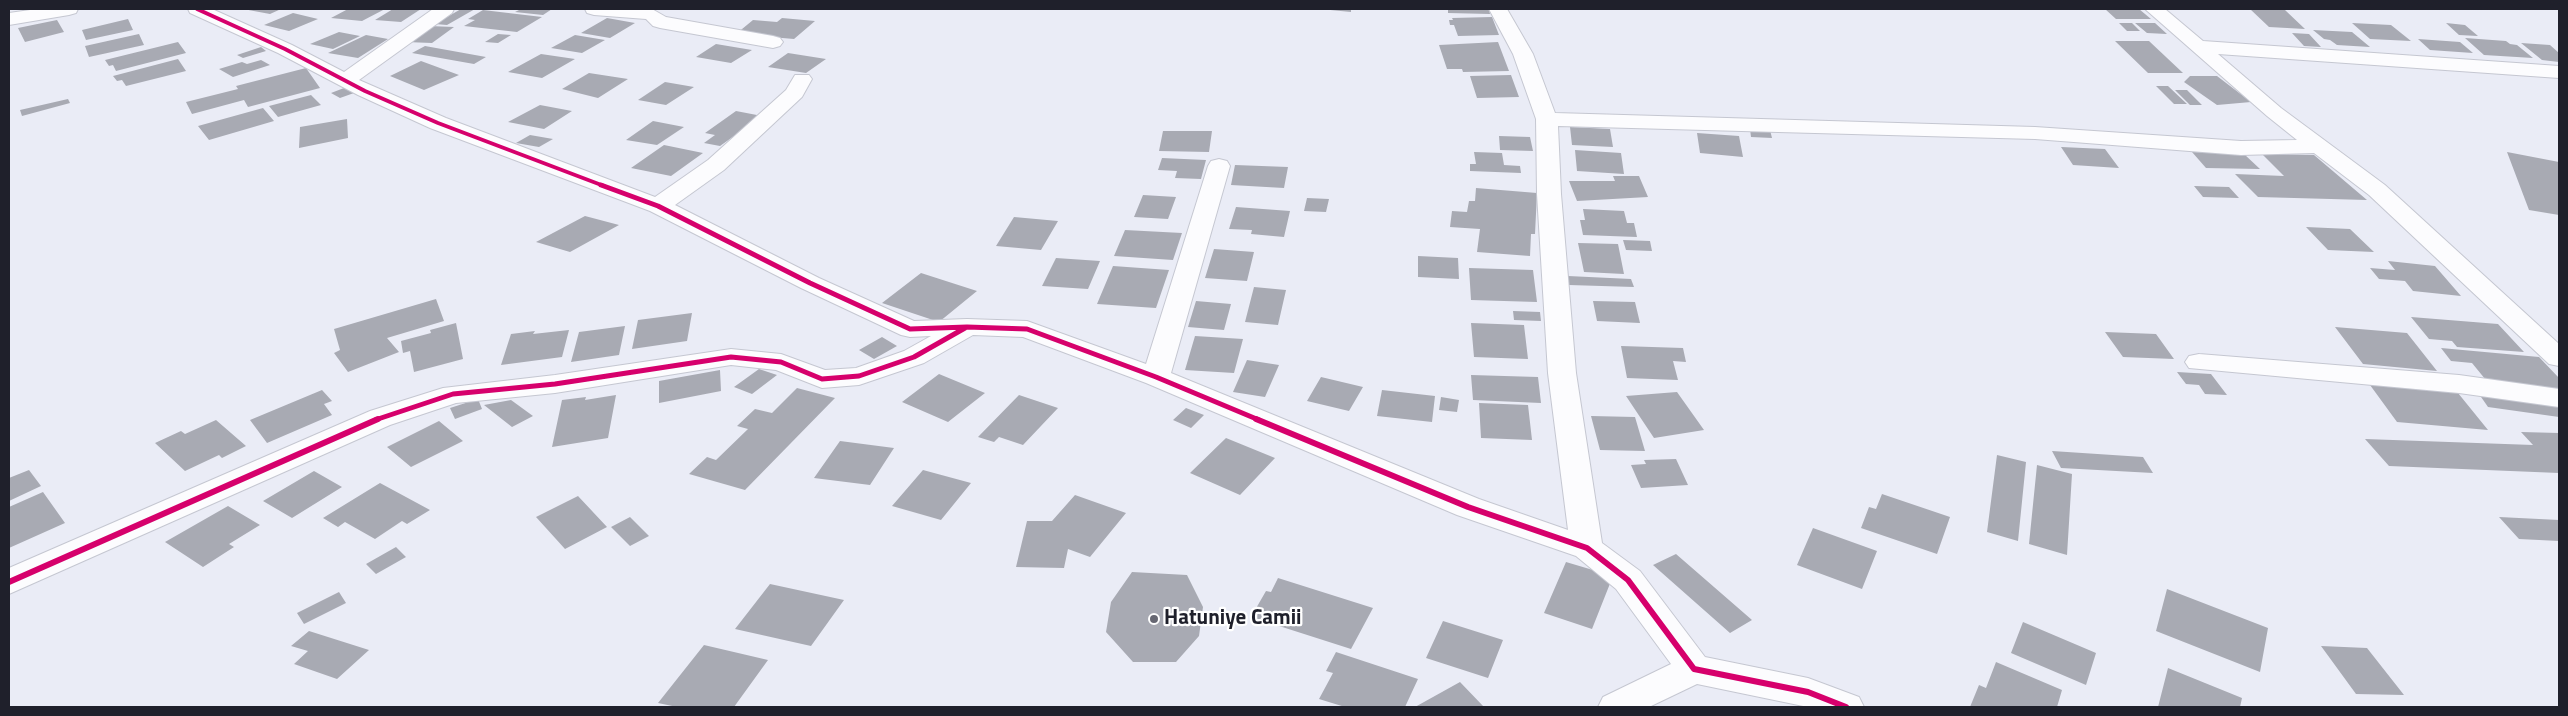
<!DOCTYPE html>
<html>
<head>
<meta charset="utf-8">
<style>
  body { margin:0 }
  #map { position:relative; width:2568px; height:716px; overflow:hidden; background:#eaecf6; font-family:"Titillium Web",sans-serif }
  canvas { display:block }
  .frame { position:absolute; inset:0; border:10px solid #1f202b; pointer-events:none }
</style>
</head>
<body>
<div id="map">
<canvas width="2568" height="716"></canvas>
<div class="frame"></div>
</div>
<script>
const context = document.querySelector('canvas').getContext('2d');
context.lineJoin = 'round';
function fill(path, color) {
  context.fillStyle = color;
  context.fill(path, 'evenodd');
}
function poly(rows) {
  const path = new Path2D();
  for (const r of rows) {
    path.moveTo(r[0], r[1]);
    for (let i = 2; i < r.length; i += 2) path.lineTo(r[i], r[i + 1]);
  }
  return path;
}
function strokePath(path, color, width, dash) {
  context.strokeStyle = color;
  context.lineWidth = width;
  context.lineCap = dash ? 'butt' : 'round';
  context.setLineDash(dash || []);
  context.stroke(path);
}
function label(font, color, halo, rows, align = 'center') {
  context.font = font + ' "Titillium Web",sans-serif';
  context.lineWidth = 4.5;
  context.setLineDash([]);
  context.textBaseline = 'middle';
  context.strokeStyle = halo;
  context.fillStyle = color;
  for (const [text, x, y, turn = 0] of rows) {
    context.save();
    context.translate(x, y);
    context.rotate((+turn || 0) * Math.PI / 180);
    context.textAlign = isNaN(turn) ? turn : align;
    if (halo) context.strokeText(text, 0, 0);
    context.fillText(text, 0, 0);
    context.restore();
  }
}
fill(poly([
  [243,9,281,9,270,14],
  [348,9,385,9,362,21,331,18],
  [393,9,421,9,401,22,375,20],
  [461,9,475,9,447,25,435,24],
  [521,9,552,9,543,15,515,12],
  [1320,9,1351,9,1351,12],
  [1448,9,1489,9,1490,14,1448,13],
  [2105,9,2139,9,2151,19,2116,19],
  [2250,9,2285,10,2305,29,2269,27],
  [483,10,542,17,517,32,464,26,475,20,468,19],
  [293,13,318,19,289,31,264,25],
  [1492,17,1499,35,1458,36,1454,25,1450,25,1449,20,1453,20,1452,18],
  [607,18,635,23,610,38,581,33],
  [782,18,815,21,794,39,736,34,753,20,777,22],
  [128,19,133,30,86,40,82,30],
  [57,20,64,32,25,42,18,28],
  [2119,23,2132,23,2140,31,2127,31],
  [2135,23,2155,23,2167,34,2147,33],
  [2352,23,2391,25,2411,41,2370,39],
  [2446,23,2465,25,2478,36,2459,35],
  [429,26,454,27,432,43,406,42],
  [2313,30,2352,32,2370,47,2337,45,2330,40,2324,39],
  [339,32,360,36,333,49,310,44],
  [2292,33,2309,34,2321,47,2304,46],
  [139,34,144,45,89,57,85,46],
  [498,34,511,35,498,43,485,42],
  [366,35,388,39,358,58,328,53],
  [575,35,605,40,582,53,551,48],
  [2465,38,2506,41,2510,44,2517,45,2533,58,2484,55],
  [2418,39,2460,42,2473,53,2430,50],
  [2115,41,2149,41,2183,73,2148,73],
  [178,42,186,53,116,71,113,65,109,66,105,60],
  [1498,42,1509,71,1463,72,1462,69,1447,69,1439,45],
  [2521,43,2550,45,2559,53,2559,62,2542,60],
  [716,44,752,50,731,63,696,57],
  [425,46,486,57,474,64,412,53],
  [261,47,266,51,243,58,237,55],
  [788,53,826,59,806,73,768,67],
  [541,54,575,59,542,78,508,72],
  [178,59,186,71,126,86,122,80,117,81,113,76],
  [261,60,270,65,233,77,219,69,242,62,247,64],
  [421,61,459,75,424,90,390,76],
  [306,68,320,88,248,107,244,100,192,114,186,102,238,89,236,86],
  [589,73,628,79,598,98,562,89],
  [1511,75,1519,97,1477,98,1470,76],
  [2190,76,2217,76,2251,102,2217,105,2184,82],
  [665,82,694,87,666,105,638,100],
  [2156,86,2168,86,2187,104,2174,104],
  [344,88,354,93,340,98,331,93],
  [2175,90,2187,90,2202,105,2190,105],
  [311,95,321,105,278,117,269,106],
  [68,99,70,103,22,116,20,110],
  [540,105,572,111,544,129,508,122],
  [263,108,274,121,209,140,198,126],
  [736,111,762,116,720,146,704,143,715,135,705,133],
  [347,119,348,138,299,148,300,127],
  [653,121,684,127,657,145,626,140],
  [1570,127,1610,129,1613,147,1572,145],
  [1750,129,1770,130,1772,138,1751,137],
  [1163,131,1212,131,1209,152,1159,151],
  [1697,133,1739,136,1743,157,1700,153],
  [530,135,553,139,539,147,516,143],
  [1499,136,1530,137,1533,151,1500,150],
  [664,145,703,153,671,176,631,168],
  [2061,147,2105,149,2119,168,2073,165],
  [1575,150,1621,153,1624,174,1577,171],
  [1474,152,1502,153,1504,165,1520,166,1521,173,1470,171,1470,164,1476,164],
  [2192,152,2244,154,2260,169,2206,168],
  [2507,152,2559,162,2559,215,2529,210],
  [2262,154,2314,155,2367,200,2258,197,2235,174,2284,176],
  [1162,158,1206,160,1201,179,1175,178,1177,171,1158,170],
  [1235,165,1288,167,1284,188,1231,185],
  [1613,176,1639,176,1648,197,1577,201,1569,181,1615,181],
  [2194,186,2229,187,2239,198,2203,197],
  [1476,188,1537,193,1535,234,1531,234,1530,256,1477,252,1480,229,1450,227,1452,211,1467,212,1469,201,1475,201],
  [1143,195,1176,197,1168,219,1134,217],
  [1307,198,1329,199,1326,212,1304,211],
  [1236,207,1290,211,1284,237,1251,234,1252,230,1229,229],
  [1583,209,1624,211,1627,223,1634,223,1637,237,1583,235,1580,220,1585,220],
  [585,216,619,225,570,252,536,242],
  [1014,217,1058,221,1041,250,996,246],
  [2306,227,2350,229,2374,252,2328,250],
  [1125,230,1182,233,1173,260,1114,256],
  [1623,240,1650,241,1652,251,1626,250],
  [1578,243,1618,244,1624,274,1584,272],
  [1214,249,1254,252,1247,281,1205,278],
  [1418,256,1458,258,1459,279,1418,277],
  [1056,258,1100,261,1088,289,1042,286],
  [2388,261,2435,266,2461,296,2413,291,2405,281,2379,279,2370,268,2395,270],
  [1113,266,1169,270,1156,308,1097,304],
  [1469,268,1533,270,1537,302,1471,300],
  [921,273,977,291,939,322,882,303],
  [1568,276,1631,279,1634,287,1569,285],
  [1254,287,1286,290,1278,325,1245,322],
  [436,299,444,321,387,338,399,352,348,372,334,353,340,350,334,329],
  [1196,301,1231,304,1224,330,1188,327],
  [1593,301,1635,302,1640,323,1597,321],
  [1513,311,1540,312,1541,321,1514,320],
  [692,313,687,341,632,349,638,320],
  [2411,317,2498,324,2524,352,2457,347,2452,341,2429,339],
  [456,323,463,359,414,372,410,351,403,353,401,341,431,333,430,330],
  [1471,323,1524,325,1528,359,1474,357],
  [625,326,619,355,571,362,579,332],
  [2335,327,2407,333,2437,371,2363,364],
  [569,330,562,357,501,365,511,334,535,331,533,334],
  [2105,332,2156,334,2174,359,2123,357],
  [1195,336,1243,339,1234,373,1185,370],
  [882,337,897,346,874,359,859,350],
  [1621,346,1683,348,1686,362,1673,361,1678,380,1627,378],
  [2441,348,2539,357,2559,378,2559,391,2490,385,2472,363,2451,361],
  [1247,360,1279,365,1265,397,1233,392],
  [759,369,777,375,752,394,734,387],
  [720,370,721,391,659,403,659,381],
  [2177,372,2211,374,2227,395,2205,394,2199,385,2186,384],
  [939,374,985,393,948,422,902,402],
  [1471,375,1538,377,1541,403,1473,400],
  [1321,377,1363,387,1349,411,1307,401],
  [2370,385,2458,393,2488,430,2397,422],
  [797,388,835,398,745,490,689,474,707,457,716,460,748,429,737,426,755,409,772,413],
  [322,390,332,401,324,404,332,415,267,443,250,420],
  [1382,390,1435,396,1432,422,1377,416],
  [1677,392,1704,430,1654,438,1626,396],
  [2479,394,2559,404,2559,417,2488,407],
  [616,395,608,438,552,447,562,400,586,397,585,400],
  [1019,395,1058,408,1023,445,999,437,994,442,978,437],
  [1441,397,1459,400,1457,412,1439,410],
  [478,399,482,409,455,419,450,408],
  [511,400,533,416,512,427,484,405],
  [1479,403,1528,405,1532,440,1481,438],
  [1186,408,1204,415,1191,428,1173,420],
  [1591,416,1635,417,1645,451,1600,450],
  [216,420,246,446,222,458,219,455,185,471,155,443,181,431,185,434],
  [439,421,463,441,411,467,387,447],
  [2521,432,2559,433,2559,473,2389,466,2365,439,2533,445],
  [1226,438,1275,458,1240,495,1190,473],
  [840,441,894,448,870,485,814,478],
  [2052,451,2143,457,2153,473,2061,468],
  [1997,455,2026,462,2018,541,1987,532],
  [1676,459,1688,485,1641,488,1631,465,1646,464,1644,460],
  [2037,465,2072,474,2067,555,2029,544],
  [29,470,41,486,9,501,9,478],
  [923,470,971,483,941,520,892,506],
  [314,471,342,487,292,518,263,501],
  [380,483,430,510,407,524,402,521,375,539,345,522,338,527,323,518],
  [43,492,65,523,9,548,9,507],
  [1882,494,1950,517,1937,554,1861,528,1869,507,1876,509],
  [1075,495,1126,513,1090,557,1068,549,1064,568,1016,567,1027,521,1052,521],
  [578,496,607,527,565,549,536,517],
  [228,506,260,525,229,544,234,547,203,567,165,542],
  [630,517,649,536,630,546,611,527],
  [2499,517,2559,520,2559,541,2519,539],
  [1813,528,1877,551,1862,589,1797,565],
  [396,547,406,557,376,574,366,564],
  [1676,554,1752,620,1730,633,1653,565],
  [1566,562,1613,576,1592,629,1544,613],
  [1132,572,1187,575,1203,607,1199,636,1176,662,1133,662,1106,632,1111,602],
  [1278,578,1373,608,1351,649,1251,617,1266,591,1271,592],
  [770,584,844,600,811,646,735,629],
  [2167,589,2268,628,2260,672,2156,631],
  [339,592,346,603,304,624,297,613],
  [1443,621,1503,640,1488,678,1426,658],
  [2023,622,2096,653,2086,685,2011,653],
  [309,631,369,650,337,679,294,664,308,651,291,646],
  [704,645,768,660,734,707,677,707,658,703],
  [2321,646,2367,648,2404,695,2356,694],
  [1336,652,1418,679,1405,707,1345,707,1319,699,1333,673,1326,671],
  [1996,662,2062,690,2057,707,1970,707,1979,685,1986,688],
  [2168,668,2242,698,2240,707,2158,707],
  [1460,682,1484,707,1415,707]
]), '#a8aab3');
const minor = poly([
  [37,9,78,9,76,13,69,15,9,25,9,13,37,9],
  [188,9,212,9,292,45,344,72,433,9,454,9,452,13,359,80,446,118,655,197,708,160,786,90,795,75,809,75,812,79,802,97,724,170,675,205,819,278,914,321,967,319,1027,321,1146,364,1208,166,1211,161,1219,159,1227,161,1230,166,1171,373,1479,499,1568,530,1548,373,1537,194,1536,119,1513,54,1489,9,1507,9,1533,54,1555,113,2035,127,2241,141,2297,140,2267,116,2145,9,2165,9,2203,41,2559,66,2559,78,2218,54,2281,108,2385,185,2559,344,2559,366,2549,364,2369,195,2314,153,2241,155,2035,139,1558,126,1561,194,1576,373,1602,543,1640,571,1705,657,1808,678,1859,697,1864,707,1808,707,1697,684,1649,707,1598,707,1603,697,1671,664,1616,589,1576,556,1457,515,1146,383,1023,337,973,335,924,363,859,385,822,388,776,370,731,365,555,393,456,403,390,425,9,594,9,568,370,411,443,388,555,375,731,349,781,354,825,370,856,368,904,351,931,336,910,337,901,335,801,288,650,211,430,128,358,95,278,53,190,13,188,9],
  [585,9,652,9,666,17,773,36,780,38,783,42,780,46,773,48,660,28,653,26,646,19,594,15,587,13,585,9],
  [2199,354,2459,375,2559,389,2559,407,2459,393,2189,368,2185,362,2189,356,2199,354]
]);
strokePath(minor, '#c5c7d1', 2);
fill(minor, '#fcfcfe');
strokePath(poly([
  [197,9,285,49,365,91,438,123,604,186]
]), '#d6006c', 4);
strokePath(poly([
  [601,185,658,206,810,283,910,329,967,327,1027,329,1156,377,1259,420],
  [375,420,453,394,555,384,731,357,781,362,822,379,859,376,914,357,965,328]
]), '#d6006c', 5);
strokePath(poly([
  [1256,419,1468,507,1587,548,1628,580,1694,669,1808,692,1846,707],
  [9,582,378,419]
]), '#d6006c', 6);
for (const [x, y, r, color] of [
  [1154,619,5,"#666772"]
]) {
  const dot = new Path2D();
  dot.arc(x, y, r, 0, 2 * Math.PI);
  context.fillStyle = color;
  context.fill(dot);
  strokePath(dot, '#fff', 2);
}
label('bold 21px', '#1f202b', '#fff', [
  ["Hatuniye Camii",1164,619]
], 'left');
</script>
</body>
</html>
